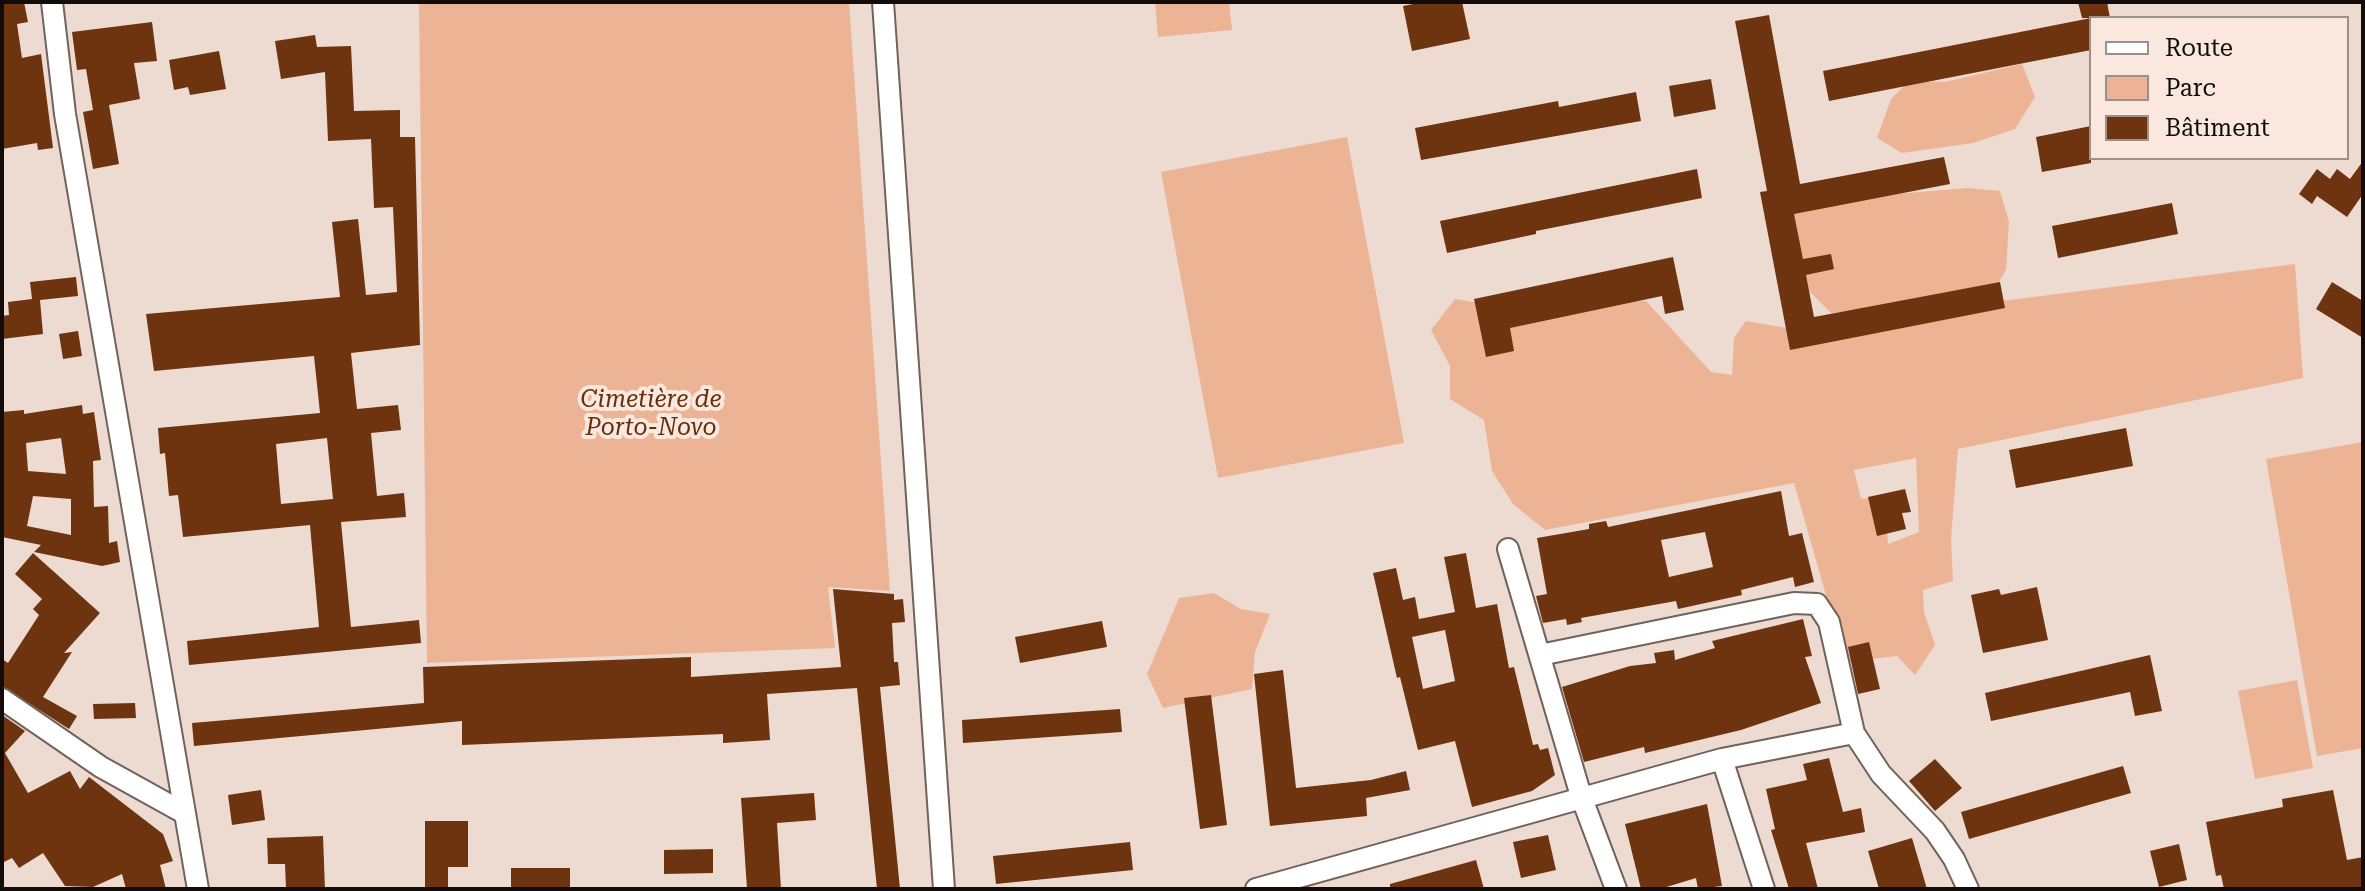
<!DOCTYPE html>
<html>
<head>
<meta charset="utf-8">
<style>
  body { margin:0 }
  #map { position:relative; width:2365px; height:891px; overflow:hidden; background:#eddbd2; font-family:"Roboto Serif",serif }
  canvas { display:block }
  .frame { position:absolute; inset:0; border:4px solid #110b09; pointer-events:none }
  .legend { position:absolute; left:2089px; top:16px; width:260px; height:144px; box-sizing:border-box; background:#fae8df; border:2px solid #9d9089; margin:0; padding:10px 14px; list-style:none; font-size:24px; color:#110b09 }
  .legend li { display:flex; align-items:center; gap:16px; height:40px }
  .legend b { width:40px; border:2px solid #9d9089 }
</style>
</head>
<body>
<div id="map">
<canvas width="2365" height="891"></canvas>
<div class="frame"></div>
<ul class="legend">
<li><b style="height:10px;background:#fff"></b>Route</li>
<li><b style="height:22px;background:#edb395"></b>Parc</li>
<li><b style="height:22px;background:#6e340f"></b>Bâtiment</li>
</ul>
</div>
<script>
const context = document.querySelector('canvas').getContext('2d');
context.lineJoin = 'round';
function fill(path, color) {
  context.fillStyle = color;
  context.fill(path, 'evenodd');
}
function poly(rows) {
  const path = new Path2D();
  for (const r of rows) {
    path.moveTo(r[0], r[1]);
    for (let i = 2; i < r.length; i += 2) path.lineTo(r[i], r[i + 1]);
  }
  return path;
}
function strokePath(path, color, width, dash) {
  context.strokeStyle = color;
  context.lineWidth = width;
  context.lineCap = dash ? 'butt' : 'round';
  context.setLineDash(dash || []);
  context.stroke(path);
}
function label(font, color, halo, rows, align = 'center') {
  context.font = font + ' "Roboto Serif",serif';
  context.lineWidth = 8;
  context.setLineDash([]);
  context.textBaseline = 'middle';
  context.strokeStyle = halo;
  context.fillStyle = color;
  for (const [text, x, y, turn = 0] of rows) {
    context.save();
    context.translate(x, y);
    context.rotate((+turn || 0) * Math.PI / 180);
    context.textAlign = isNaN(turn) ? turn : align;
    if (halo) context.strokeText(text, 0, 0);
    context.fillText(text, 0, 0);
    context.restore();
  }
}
fill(poly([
  [419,2,849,2,890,591,828,587,835,648,427,663],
  [1155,2,1229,2,1232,30,1158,37],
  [2022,64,2035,97,2015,129,1973,143,1902,153,1877,138,1891,99,1909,81,1945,82],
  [1347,137,1404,443,1218,478,1161,172],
  [1967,188,2000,191,2009,222,2006,270,1990,297,1831,313,1804,286,1793,214,1813,201],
  [2295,264,2303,378,1958,449,1951,539,1953,581,1923,590,1924,612,1935,645,1915,675,1897,656,1845,662,1794,483,1545,530,1513,504,1492,471,1484,420,1450,399,1450,366,1431,330,1455,299,1484,304,1646,301,1711,372,1732,375,1734,338,1746,321,1787,328],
  [1916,458,1919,532,1888,544,1884,496,1861,499,1854,470],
  [2363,442,2363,748,2317,756,2266,459],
  [1214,593,1241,609,1270,614,1255,652,1252,689,1163,708,1147,674,1179,598],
  [2297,680,2313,768,2255,779,2238,691]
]), '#edb395');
fill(poly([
  [2,2,24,2,28,22,17,24,22,58,41,54,53,148,38,150,37,143,2,149],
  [1423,2,1462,2,1470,39,1412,51,1403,6],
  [2078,2,2107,2,2110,18,2082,18],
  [1769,15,1800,184,1944,157,1950,184,1794,214,1803,259,1831,254,1834,269,1806,275,1814,317,2000,282,2005,308,1790,350,1760,192,1767,191,1735,21],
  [2091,18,2091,50,1829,101,1823,71],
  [152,22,157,61,134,63,140,99,109,105,119,164,93,169,83,112,93,110,86,69,77,70,72,32],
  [315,35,317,47,351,46,354,111,400,110,400,137,415,137,420,345,351,353,357,409,398,405,401,430,371,433,377,496,404,493,406,517,341,522,351,627,419,620,421,643,189,665,187,641,319,627,310,525,183,537,178,495,169,496,165,453,160,454,158,428,320,413,314,356,154,371,146,314,340,297,332,222,358,219,366,295,397,292,393,207,374,208,371,139,328,141,325,72,281,79,275,41],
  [327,438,333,499,281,504,276,444],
  [219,51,226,89,190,95,188,87,174,90,169,60],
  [1711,79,1716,109,1674,117,1669,86],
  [1636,92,1641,121,1421,160,1415,128,1558,101,1559,107],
  [2091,126,2091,163,2042,172,2036,137],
  [2363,161,2363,194,2347,217,2317,196,2312,204,2299,194,2317,169,2330,179,2337,169,2350,179],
  [1697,169,1702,198,1536,231,1536,234,1447,253,1440,221],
  [2172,203,2178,234,2058,258,2052,226],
  [1673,257,1684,310,1665,314,1662,296,1510,328,1514,351,1486,357,1474,299],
  [76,277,78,296,40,300,43,334,2,339,2,316,9,315,8,302,32,299,30,282],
  [2332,282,2363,301,2363,338,2316,309],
  [78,331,82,356,63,359,59,334],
  [82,405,83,414,94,412,101,460,93,461,94,507,108,506,109,543,117,541,120,562,102,566,34,552,41,545,2,537,2,412,24,410,24,414],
  [61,438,66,474,28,471,26,443],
  [33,496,71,499,71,535,27,526],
  [2126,428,2133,466,2016,488,2009,450],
  [1905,489,1911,512,1902,513,1906,529,1877,536,1868,497],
  [1781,491,1789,536,1802,533,1814,582,1795,587,1793,577,1741,590,1742,595,1678,609,1676,601,1581,618,1582,622,1567,625,1566,619,1543,623,1536,596,1547,594,1537,538,1589,529,1589,524,1606,521,1608,527],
  [1705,532,1713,567,1669,577,1661,540],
  [33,553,100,613,64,653,72,652,43,697,77,716,69,729,2,686,2,659,8,663,39,615,33,609,42,599,15,574],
  [1466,553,1476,608,1497,604,1509,668,1514,667,1533,745,1538,744,1540,750,1548,748,1555,775,1532,791,1472,807,1455,741,1418,750,1400,677,1397,678,1373,573,1396,568,1403,600,1415,597,1419,619,1455,612,1444,557],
  [1445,630,1455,681,1423,689,1412,637],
  [2037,587,2048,640,1983,653,1971,595,1999,589,2001,595],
  [833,589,894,594,894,600,903,599,905,622,892,623,894,662,898,662,900,685,880,687,900,889,877,889,857,688,767,694,770,740,723,743,723,734,462,745,462,721,194,746,192,723,424,703,423,667,691,657,691,677,841,667],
  [1803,619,1812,656,1805,657,1821,703,1741,730,1645,753,1644,747,1584,762,1562,687,1630,666,1656,663,1654,653,1674,650,1675,660,1715,648,1712,641],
  [1102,621,1107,647,1020,663,1015,637],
  [1869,642,1880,689,1858,694,1848,647],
  [2150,655,2162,711,2135,716,2130,692,1991,721,1985,693],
  [1283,670,1296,788,1371,780,1406,771,1410,790,1366,798,1367,816,1270,826,1254,674],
  [1211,695,1227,825,1200,829,1184,698],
  [135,703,136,718,94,719,93,704],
  [1120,709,1122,732,963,743,962,720],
  [2,715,25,731,5,753,28,793,70,771,80,789,89,777,163,834,173,861,160,865,166,889,126,889,122,874,93,887,65,886,43,853,19,868,12,858,2,863],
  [1829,758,1843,812,1861,808,1865,832,1806,843,1818,889,1789,889,1771,830,1775,829,1766,789,1807,780,1803,764],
  [1935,759,1962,788,1935,811,1909,781],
  [2123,766,2131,793,1969,839,1961,812],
  [261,790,265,820,232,825,228,795],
  [2333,790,2347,860,2363,857,2363,889,2224,889,2221,875,2216,876,2206,822,2283,807,2282,799],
  [814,793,816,820,777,823,781,889,747,889,741,798],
  [1707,804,1722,886,1698,889,1696,878,1660,889,1641,889,1625,824],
  [425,821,468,821,468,867,448,867,448,889,425,889],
  [1548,835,1556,870,1521,878,1513,842],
  [323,836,325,889,286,889,285,864,268,864,267,838],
  [1912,838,1927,889,1879,889,1868,851],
  [1130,842,1133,870,996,884,993,856],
  [2179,844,2187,880,2159,887,2150,851],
  [713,849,713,873,664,874,664,850],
  [1476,860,1484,889,1390,889,1390,884],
  [511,868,570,868,570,889,511,889]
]), '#6e340f');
const street = poly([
  [52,2,65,114,198,889],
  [883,2,944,889],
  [1508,549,1581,796,1616,889],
  [1540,655,1794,603,1817,604,1829,622,1854,733,1881,774,1935,831,1954,859,1968,889],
  [2,699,101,767,184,813],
  [1722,759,1764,889],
  [1256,889,1722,759,1854,733]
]);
strokePath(street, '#71625a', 24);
strokePath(street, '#fff', 20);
label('italic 24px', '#642f0d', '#fae8df', [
  ["Cimetière de",651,400],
  ["Porto-Novo",651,428]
]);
</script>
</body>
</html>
